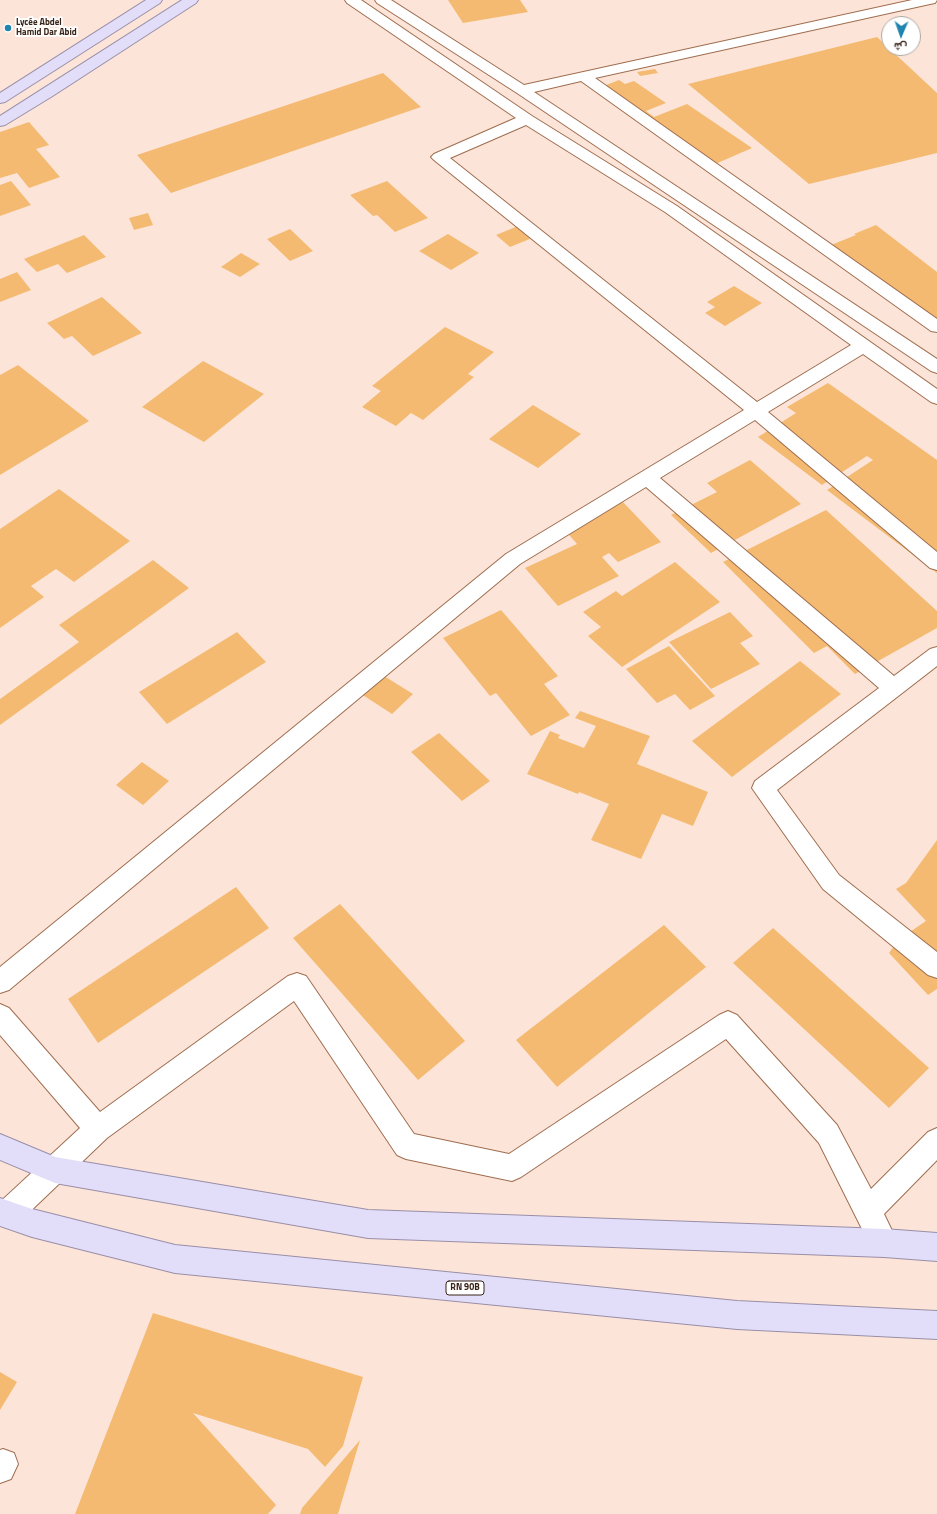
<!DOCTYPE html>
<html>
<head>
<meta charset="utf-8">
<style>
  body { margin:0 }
  #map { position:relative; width:937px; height:1514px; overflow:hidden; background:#fce5d8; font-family:"Titillium Web",Vazirmatn,sans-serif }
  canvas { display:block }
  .north { position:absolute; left:881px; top:16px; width:40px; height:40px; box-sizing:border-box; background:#fff; border:1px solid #afa7a2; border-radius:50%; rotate:182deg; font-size:11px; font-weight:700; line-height:16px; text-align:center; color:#382317 }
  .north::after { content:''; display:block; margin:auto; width:14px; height:18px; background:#1f84ae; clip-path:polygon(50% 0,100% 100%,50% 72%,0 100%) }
</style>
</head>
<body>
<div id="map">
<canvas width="937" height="1514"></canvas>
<div class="north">ش</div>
</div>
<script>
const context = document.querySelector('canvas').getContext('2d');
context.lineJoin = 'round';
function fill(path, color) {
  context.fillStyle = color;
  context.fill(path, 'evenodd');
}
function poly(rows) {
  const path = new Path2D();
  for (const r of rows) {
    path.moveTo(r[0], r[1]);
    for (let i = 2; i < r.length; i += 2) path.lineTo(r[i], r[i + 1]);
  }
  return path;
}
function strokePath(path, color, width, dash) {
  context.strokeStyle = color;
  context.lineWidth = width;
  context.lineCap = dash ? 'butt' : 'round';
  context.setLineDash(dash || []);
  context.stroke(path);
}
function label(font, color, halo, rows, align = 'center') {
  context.font = font + ' "Titillium Web",sans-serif';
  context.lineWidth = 3.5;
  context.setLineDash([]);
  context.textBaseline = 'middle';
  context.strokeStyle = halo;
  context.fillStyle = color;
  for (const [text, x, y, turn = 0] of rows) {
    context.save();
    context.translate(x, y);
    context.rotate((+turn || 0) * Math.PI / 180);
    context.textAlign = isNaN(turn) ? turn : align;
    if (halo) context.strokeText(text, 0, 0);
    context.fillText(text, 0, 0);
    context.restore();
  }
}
fill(poly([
  [448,0,520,0,528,12,463,23],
  [877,37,937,93,937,153,809,184,688,84],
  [655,69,658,73,640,76,637,72],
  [383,73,421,107,171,193,137,155],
  [619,80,625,84,634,81,666,103,646,111,654,117,687,104,752,148,713,165,601,87],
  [29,122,49,145,36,149,60,177,29,188,17,173,0,178,0,132],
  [11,181,31,205,0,216,0,185],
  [387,181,428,218,395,232,377,215,373,216,350,195],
  [148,213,153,225,134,230,129,218],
  [523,224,537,236,510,247,496,235],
  [876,225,937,272,937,318,923,325,826,247,856,235,854,234],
  [290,229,313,251,290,261,267,239],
  [448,234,479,253,451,270,419,251],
  [84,235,106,257,67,273,58,264,37,272,24,259],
  [241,253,260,264,240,277,221,267],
  [17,272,31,290,0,302,0,279],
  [734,286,762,303,725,326,705,313,715,307,707,302],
  [102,297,142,333,93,356,72,336,64,339,47,323],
  [445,327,494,352,468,374,474,377,423,420,411,413,396,426,362,407,381,391,372,386],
  [203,361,264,394,204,442,142,407],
  [18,365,89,421,0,475,0,375],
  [828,383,937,460,937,573,827,490,873,460,867,456,822,485,758,437,796,413,787,407],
  [533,405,581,434,538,468,489,439],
  [750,460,801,504,711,553,671,515,717,492,707,483],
  [59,489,130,541,74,582,56,569,31,586,44,597,0,628,0,529],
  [623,502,661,542,618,562,609,553,602,557,619,576,558,606,525,568,577,544,564,529],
  [826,510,937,611,937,628,855,674,827,646,814,653,723,562],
  [153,560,189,588,0,725,0,699,79,642,59,625],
  [675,562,720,602,622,667,588,636,601,627,583,612,616,591,622,596],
  [501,610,558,676,544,684,570,715,531,736,496,693,490,696,443,638],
  [730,612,753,636,740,643,760,664,711,689,669,642],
  [237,632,266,662,167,724,139,692],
  [669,646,715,696,690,710,675,694,657,703,626,669],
  [800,661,841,694,732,777,692,741],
  [376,671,413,694,392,714,355,690],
  [580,711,650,736,637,764,708,792,693,826,662,814,641,859,591,840,609,804,579,792,578,794,527,774,550,731,560,735,558,738,584,748,596,726,575,718],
  [439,733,490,781,462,801,411,752],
  [142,762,169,781,143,805,116,785],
  [937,840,937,989,928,995,889,953,898,940,926,921,896,889,906,883],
  [236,887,269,928,98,1043,68,999],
  [340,904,465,1041,418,1080,293,938],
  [664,925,706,967,557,1087,516,1040],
  [773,928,929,1068,889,1108,733,963],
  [153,1313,363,1377,343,1446,325,1467,308,1449,193,1413,276,1505,268,1514,75,1514],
  [0,1372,17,1382,0,1410],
  [360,1440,338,1514,300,1514,302,1508]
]), '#f4ba72');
const minor = poly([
  [345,0,361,0,532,116,677,206,937,389,937,404,931,402,863,354,768,412,937,552,937,570,930,568,755,420,660,478,894,676,930,649,937,647,937,666,777,790,839,875,937,952,937,978,928,975,823,889,752,788,755,781,879,688,646,487,520,564,9,990,0,993,0,967,506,554,744,410,434,160,431,157,434,154,516,118,347,3,345,0],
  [526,125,665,212,851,345,757,402,450,158,526,125],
  [375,0,391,0,524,85,912,0,937,0,935,3,930,4,595,78,937,319,937,332,931,331,581,81,534,92,937,359,937,373,931,371,517,93,377,3,375,0],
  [297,973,306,976,414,1134,509,1154,719,1015,728,1011,737,1015,837,1125,871,1189,928,1132,937,1128,937,1160,884,1214,898,1243,894,1253,884,1257,874,1253,819,1143,726,1039,521,1177,512,1181,406,1159,397,1155,294,1001,107,1138,17,1224,7,1228,0,1225,0,1202,80,1128,0,1035,0,1004,9,1008,100,1112,288,976,297,973],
  [3,1449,14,1453,18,1464,11,1479,0,1483,0,1450,3,1449]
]);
const major = poly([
  [146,0,162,0,160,3,5,102,0,103,0,93,146,0],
  [182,0,198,0,196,3,51,97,5,125,0,126,0,116,182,0],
  [0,1134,55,1157,368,1210,884,1229,937,1233,937,1261,884,1257,368,1238,55,1183,0,1160,0,1134],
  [0,1198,32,1209,175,1245,737,1301,937,1311,937,1339,737,1329,175,1273,32,1237,0,1226,0,1198]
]);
strokePath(minor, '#9f6d4f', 2);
strokePath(major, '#9a8ea7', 2);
fill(minor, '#fff');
fill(major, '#e2def9');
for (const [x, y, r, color] of [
  [8,28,4,"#1f84ae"]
]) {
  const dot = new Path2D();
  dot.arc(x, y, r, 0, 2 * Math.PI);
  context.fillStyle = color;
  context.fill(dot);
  strokePath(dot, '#fff', 1.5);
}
label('bold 9px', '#382317', '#fff', [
  ["Lycée Abdel",16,23],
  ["Hamid Dar Abid",16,33]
], 'left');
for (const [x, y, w] of [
  [465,1288,38]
]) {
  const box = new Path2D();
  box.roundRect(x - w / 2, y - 7, w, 14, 3);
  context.fillStyle = '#fff';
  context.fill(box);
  strokePath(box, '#382317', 1);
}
label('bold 9px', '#382317', null, [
  ["RN 90B",465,1288]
]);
</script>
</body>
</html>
